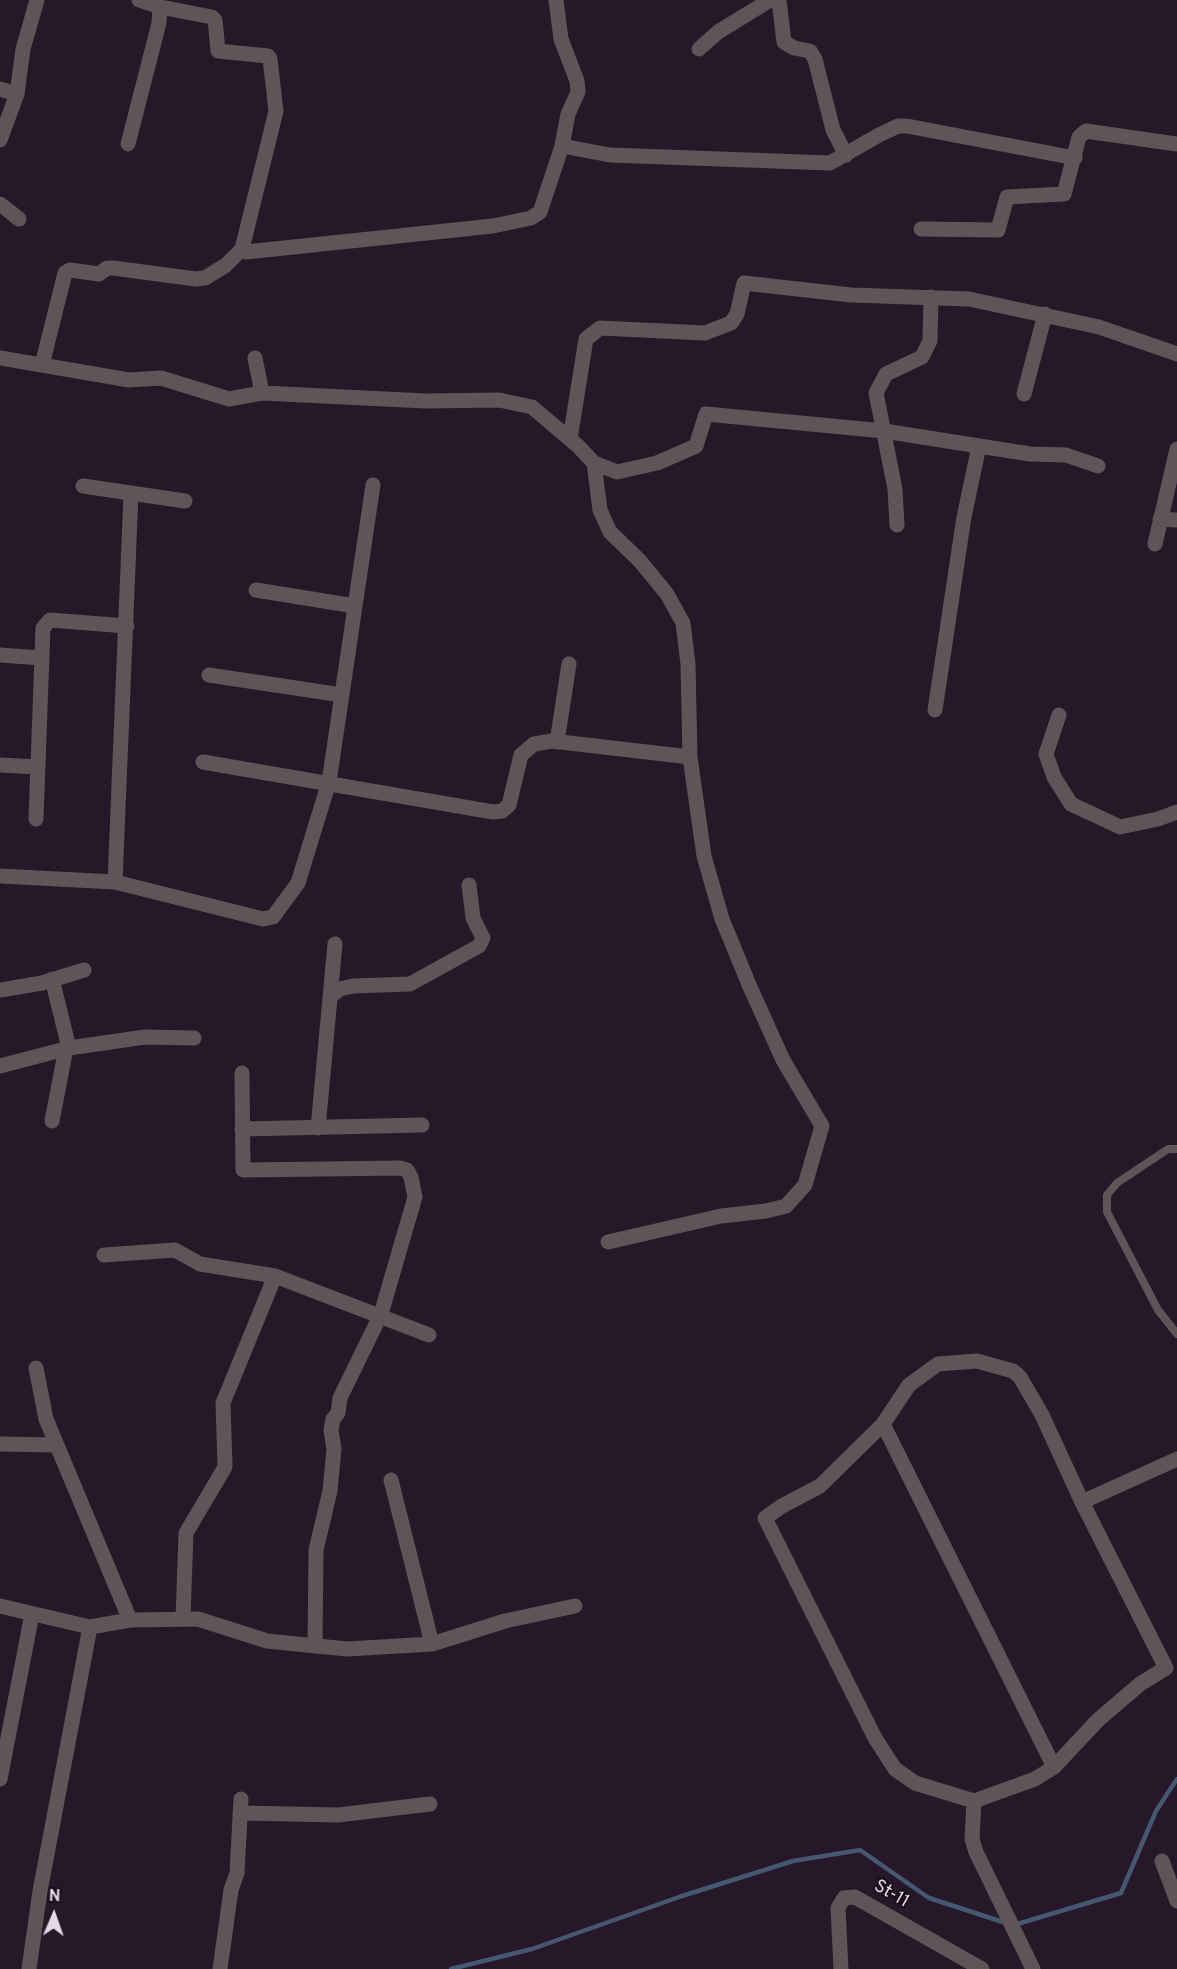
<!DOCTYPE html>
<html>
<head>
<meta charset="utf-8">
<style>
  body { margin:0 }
  #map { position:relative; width:1177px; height:1969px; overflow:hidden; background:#261729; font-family:Overpass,sans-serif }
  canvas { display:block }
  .north { position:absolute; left:24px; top:1885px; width:60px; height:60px; -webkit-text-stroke:4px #1c0e1f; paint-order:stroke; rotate:2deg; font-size:16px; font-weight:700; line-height:24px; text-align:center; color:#e3d9e5 }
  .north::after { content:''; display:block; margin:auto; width:21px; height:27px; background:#e3d9e5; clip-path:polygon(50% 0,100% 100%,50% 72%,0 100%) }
</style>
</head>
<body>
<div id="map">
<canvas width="1177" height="1969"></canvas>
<div class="north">N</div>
</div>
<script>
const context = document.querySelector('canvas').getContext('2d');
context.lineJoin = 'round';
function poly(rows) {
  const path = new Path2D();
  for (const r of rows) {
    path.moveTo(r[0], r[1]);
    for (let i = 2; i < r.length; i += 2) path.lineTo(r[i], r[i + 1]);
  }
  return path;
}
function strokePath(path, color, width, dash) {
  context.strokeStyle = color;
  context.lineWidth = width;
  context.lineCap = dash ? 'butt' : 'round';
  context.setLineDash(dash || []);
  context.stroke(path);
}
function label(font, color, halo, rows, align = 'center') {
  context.font = font + ' Overpass,sans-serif';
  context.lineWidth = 4.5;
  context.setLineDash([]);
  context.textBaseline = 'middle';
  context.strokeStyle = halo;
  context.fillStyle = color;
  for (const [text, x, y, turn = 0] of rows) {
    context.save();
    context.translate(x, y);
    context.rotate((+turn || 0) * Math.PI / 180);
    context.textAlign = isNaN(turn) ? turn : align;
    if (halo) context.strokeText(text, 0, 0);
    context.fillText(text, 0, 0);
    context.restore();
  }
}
strokePath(poly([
  [1014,1925,1121,1893,1156,1811,1177,1779],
  [451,1969,532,1949,682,1896,793,1861,860,1850,929,1898,1006,1923]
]), '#455771', 4.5);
strokePath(poly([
  [1177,1149,1168,1149,1117,1183,1107,1195,1107,1212,1158,1310,1177,1334]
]), '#605456', 8);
strokePath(poly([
  [139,0,160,7,212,17,215,20,218,51,268,56,270,59,276,111,242,249,246,252,493,226,531,218,540,212,562,146,568,114,578,92,577,81,561,39,556,0],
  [779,0,784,42,794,48,810,51,815,59,833,130,846,155],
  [699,49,718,32,770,0],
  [0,89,17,94],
  [0,140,17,94,23,49,37,0],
  [128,144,159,23,160,7],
  [562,146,610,155,830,163,879,135,898,126,907,126,1075,158],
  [0,204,19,219],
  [921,229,998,230,1007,197,1064,194,1079,137,1086,131,1177,144],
  [0,358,129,380,161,378,229,399,262,393],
  [255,358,262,393,426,401,499,400,532,407,578,446,594,463,617,472,657,463,696,446,706,414,884,431,1030,454,1066,455,1098,466],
  [42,365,65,273,70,270,99,274,107,268,113,268,196,279,205,278,226,265,242,249],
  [1024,394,1045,314],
  [570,439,586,339,600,328,705,333,731,323,737,314,744,283,851,295,969,299,1099,327,1177,354],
  [594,463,600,510,610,532,640,561,667,594,683,623,688,664,690,757,704,856,722,919,750,987,783,1060,822,1126,805,1185,786,1206,766,1211,721,1216,608,1242],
  [83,486,185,501],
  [1160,519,1177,520],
  [897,525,895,489,876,393,886,374,922,357,930,341,931,297],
  [1155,544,1177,449],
  [256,590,355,606],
  [0,655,41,658],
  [209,675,342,695],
  [935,710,964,517,979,446],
  [1059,715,1046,754,1054,777,1071,804,1120,827,1158,819,1177,812],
  [557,742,569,664],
  [203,762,493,812,502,811,509,805,521,755,534,744,552,741,690,757],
  [0,765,37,767],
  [36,819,43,628,50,620,127,626],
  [0,876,115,882,263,919,273,917,298,883,329,782,373,485],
  [115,882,131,494],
  [52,979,69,1048],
  [0,990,42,983,84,970],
  [332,995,340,989,353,986,410,984,479,946,483,938,473,918,469,885],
  [0,1066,69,1048,145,1037,194,1038],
  [242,1073,243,1170,401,1168,407,1170,411,1177,415,1197,381,1314,340,1398,338,1413,333,1419,331,1430,334,1449,330,1491,316,1550,315,1646],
  [52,1121,66,1048],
  [318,1128,335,944],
  [242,1129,422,1125],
  [104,1255,175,1250,200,1264,275,1276,429,1335],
  [36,1368,46,1419,130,1620],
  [883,1424,820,1486,782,1506,765,1518,875,1738,895,1769,915,1783,974,1801],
  [0,1444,56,1445],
  [391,1480,432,1644],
  [1082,1502,1177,1459],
  [0,1606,90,1627,130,1620,198,1619,267,1641,347,1649,432,1644,505,1621,575,1606],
  [183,1618,186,1533,225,1467,223,1403,275,1276],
  [0,1779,32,1614],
  [240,1813,338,1815,430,1804],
  [1162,1861,1177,1901],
  [29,1969,40,1891,90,1627],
  [220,1969,231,1890,237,1873,241,1799],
  [841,1969,838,1908,844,1898,855,1897,982,1969],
  [1033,1969,976,1852,972,1839,974,1801,1035,1779,1054,1767,1098,1720,1140,1684,1166,1668,1082,1502,1042,1415,1020,1377,1013,1371,977,1361,938,1364,909,1385,883,1424,1054,1767]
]), '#605456', 15);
label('18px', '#e3d9e5', '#1c0e1f', [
  ["St-11",891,1895,30]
]);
</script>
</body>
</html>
